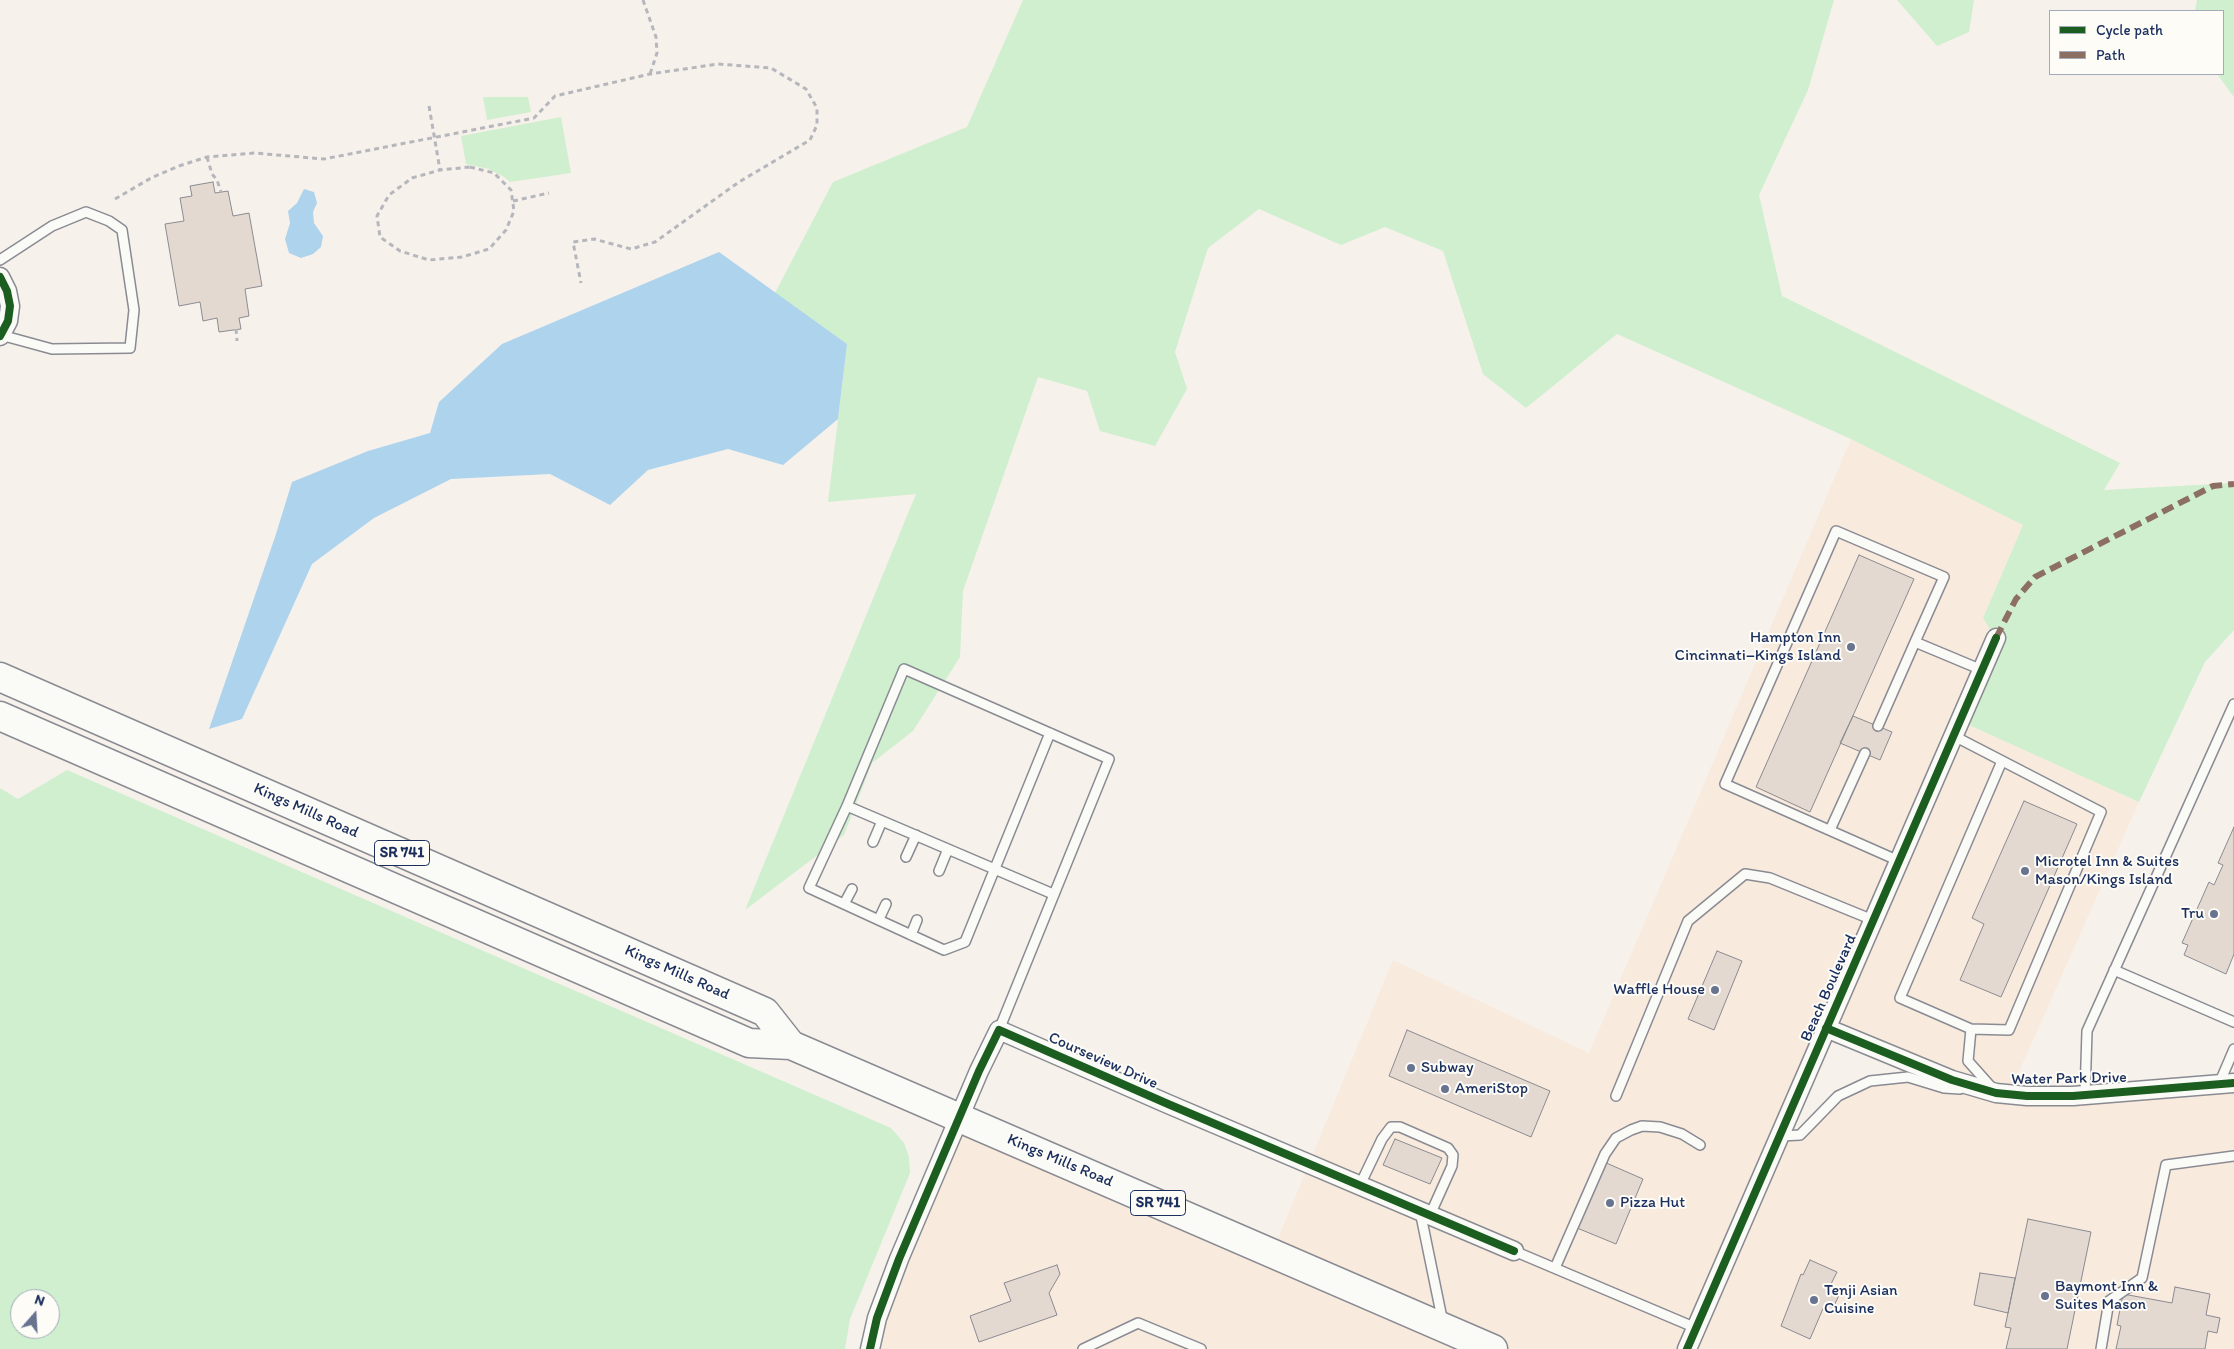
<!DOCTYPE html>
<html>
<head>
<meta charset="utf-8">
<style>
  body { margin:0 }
  #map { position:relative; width:2234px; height:1349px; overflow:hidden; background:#f7f1ec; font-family:Itim,sans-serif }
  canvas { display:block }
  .legend { position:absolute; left:2049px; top:10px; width:175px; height:65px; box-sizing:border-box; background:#fdfcf7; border:1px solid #a3aaba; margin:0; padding:6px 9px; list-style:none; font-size:15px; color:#1b2f5e }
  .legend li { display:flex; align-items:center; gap:10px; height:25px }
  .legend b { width:25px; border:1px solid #a3aaba }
  .north { position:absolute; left:10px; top:1289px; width:50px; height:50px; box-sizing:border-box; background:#fdfcf7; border:1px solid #a3aaba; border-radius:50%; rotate:19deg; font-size:14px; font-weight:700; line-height:20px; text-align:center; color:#1b2f5e }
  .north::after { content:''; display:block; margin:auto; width:18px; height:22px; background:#687390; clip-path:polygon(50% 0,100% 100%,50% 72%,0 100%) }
</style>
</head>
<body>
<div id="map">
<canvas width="2234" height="1349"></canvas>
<ul class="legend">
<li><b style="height:6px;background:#1b5e20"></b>Cycle path</li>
<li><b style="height:6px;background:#8d6e63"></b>Path</li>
</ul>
<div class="north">N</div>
</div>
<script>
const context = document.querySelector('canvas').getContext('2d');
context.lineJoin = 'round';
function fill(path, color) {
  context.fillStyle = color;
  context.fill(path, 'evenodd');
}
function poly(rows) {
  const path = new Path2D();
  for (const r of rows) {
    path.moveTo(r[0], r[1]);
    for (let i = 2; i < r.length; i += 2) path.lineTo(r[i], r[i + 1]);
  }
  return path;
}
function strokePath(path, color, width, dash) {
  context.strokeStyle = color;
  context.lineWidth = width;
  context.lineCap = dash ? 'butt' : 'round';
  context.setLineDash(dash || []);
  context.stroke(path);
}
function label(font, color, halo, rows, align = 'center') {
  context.font = font + ' Itim,sans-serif';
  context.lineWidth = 4;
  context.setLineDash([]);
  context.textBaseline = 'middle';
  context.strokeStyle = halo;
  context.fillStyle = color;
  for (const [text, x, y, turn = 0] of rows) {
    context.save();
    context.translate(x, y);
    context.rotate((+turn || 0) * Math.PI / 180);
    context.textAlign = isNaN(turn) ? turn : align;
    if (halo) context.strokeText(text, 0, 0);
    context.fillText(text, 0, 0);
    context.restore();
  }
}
fill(poly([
  [1851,439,2023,525,1983,618,1996,638,1960,721,2139,802,2009,1094,2234,1083,2234,1349,870,1349,960,1117,1272,1253,1393,960,1589,1053],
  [1826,1028,1944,1088,1908,1077,1870,1081,1838,1096,1800,1135,1780,1136]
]), '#f9eade');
fill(poly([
  [1023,0,1834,0,1808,90,1759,195,1782,296,2120,463,2104,490,2234,483,2234,630,2205,662,2139,802,1960,721,1996,639,1983,618,2023,525,1851,439,1617,334,1526,408,1483,374,1443,251,1385,227,1341,245,1259,209,1208,248,1175,352,1187,389,1155,446,1100,431,1087,391,1038,377,963,591,960,657,913,731,872,763,844,835,745,910,916,494,828,502,847,344,775,293,833,182,967,127],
  [1897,0,1974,0,1969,32,1937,46],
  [2197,0,2234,0,2234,97,2217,74,2223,74,2223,11,2195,11],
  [483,97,528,97,531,112,487,120],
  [561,117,571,173,510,182,504,177,489,169,466,164,461,136],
  [67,770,891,1128,904,1143,909,1157,910,1173,850,1319,845,1349,0,1349,0,788,18,799],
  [20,1299,50,1299,50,1329,20,1329]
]), '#cfefce');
fill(poly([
  [304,189,314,192,317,203,313,212,314,223,323,236,321,247,313,254,301,258,289,253,285,239,290,223,288,211,297,203],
  [719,252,847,344,838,419,783,465,728,449,648,470,610,505,550,474,451,479,374,518,312,564,242,719,209,729,275,537,292,482,368,451,430,433,439,402,502,344]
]), '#aed3ed');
const building = poly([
  [213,182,215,193,228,191,233,216,249,213,262,286,245,289,249,316,239,318,241,329,219,332,217,318,203,321,200,302,179,306,165,224,184,221,180,198,192,196,190,186,213,182],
  [1859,555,1914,579,1810,812,1756,787,1859,555],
  [1853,716,1892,732,1880,760,1840,743,1853,716],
  [2024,801,2077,824,2001,997,1960,980,1984,924,1972,918,2024,801],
  [2234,827,2234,954,2226,974,2184,955,2188,945,2182,943,2209,882,2214,885,2223,865,2218,863,2234,827],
  [1717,951,1742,961,1714,1030,1688,1019,1717,951],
  [1407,1030,1550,1091,1531,1137,1389,1076,1407,1030],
  [1395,1139,1442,1158,1430,1184,1383,1165,1395,1139],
  [1604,1162,1643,1179,1616,1244,1577,1228,1604,1162],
  [2028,1219,2091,1232,2067,1349,2006,1349,2011,1328,2005,1327,2028,1219],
  [1810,1260,1837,1272,1830,1286,1841,1291,1833,1308,1825,1304,1810,1339,1781,1326,1801,1274,1803,1275,1810,1260],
  [1057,1265,1060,1274,1049,1293,1057,1315,979,1342,970,1316,1011,1301,1004,1283,1057,1265],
  [1980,1273,2015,1278,2008,1313,1974,1305,1980,1273],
  [2175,1287,2210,1294,2206,1315,2220,1318,2217,1333,2208,1331,2205,1349,2116,1349,2121,1326,2117,1325,2123,1294,2172,1303,2175,1287]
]);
fill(building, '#e4d9d1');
strokePath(building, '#8a8b92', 1);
const service = poly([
  [0,260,52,226,86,212,109,221,122,230,134,310,130,348,52,349,1,335],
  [1878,726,1915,642],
  [1954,736,2101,812,2009,1030,1971,1029,1968,1061,1993,1089],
  [847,806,1053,894],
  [1830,830,1865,753],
  [873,842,882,821],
  [906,857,916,835],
  [1899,861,1725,784,1836,531,1944,577,1915,642,1982,670],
  [939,871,948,849],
  [844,904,852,889],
  [879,919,886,904],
  [911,935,917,920],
  [2114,970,2234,1022],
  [1971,1029,1900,998,2002,761],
  [999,1030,1109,759,904,669,847,806,809,888,944,950,965,942,1050,733],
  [2219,1084,2234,1049],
  [2085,1095,2087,1031,2234,704],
  [1616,1096,1688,921,1745,874,1770,878,1873,920],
  [1780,1136,1800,1135,1838,1096,1870,1081,1908,1077,1944,1088,1960,1089],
  [1360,1185,1382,1139,1391,1127,1400,1127,1448,1148,1453,1155,1452,1166,1430,1215],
  [1420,1211,1443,1323],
  [1514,1251,1696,1328],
  [1555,1268,1605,1154,1616,1138,1631,1130,1642,1126,1660,1127,1682,1134,1700,1145],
  [1083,1349,1138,1323,1201,1349],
  [2101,1349,2109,1301,2142,1278,2166,1165,2234,1156]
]);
const minor = poly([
  [0,277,7,291,10,306,8,321,0,336],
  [1826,1028,1952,1080,1996,1093,2027,1096,2073,1096,2234,1083],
  [870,1349,877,1318,899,1259,979,1071,999,1030,1168,1104,1514,1251],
  [1687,1349,1996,638]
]);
const primary = poly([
  [0,677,765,1012,791,1045],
  [0,716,749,1043,791,1045,1493,1349]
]);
strokePath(service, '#8a8b92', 12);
strokePath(minor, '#8a8b92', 21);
strokePath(primary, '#8a8b92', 31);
strokePath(poly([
  [643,0,656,37,657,53,650,74],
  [429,106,440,170],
  [207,157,212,174,217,180,221,192],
  [470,167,494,173,511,190,514,211,506,230,489,249,462,257,429,260,400,251,380,237,377,216,389,195,412,178,440,170,470,167],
  [115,199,151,178,179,166,207,157,254,153,324,159,534,118,555,96,650,74,718,64,771,68,806,89,817,108,817,125,810,140,739,182,655,242,631,249,594,239,573,242,581,283],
  [513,201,549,193],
  [236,329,237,341]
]), '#b6b7bc', 3, [5, 4]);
strokePath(service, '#fafaf7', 9);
strokePath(minor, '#fafaf7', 18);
strokePath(primary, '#fafaf7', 28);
strokePath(poly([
  [1996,638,2016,599,2035,577,2213,486,2234,484]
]), '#8d6e63', 6, [12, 6]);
strokePath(poly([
  [0,277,7,291,10,306,8,321,0,336],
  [1826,1028,1952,1080,1996,1093,2027,1096,2073,1096,2234,1083],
  [870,1349,877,1318,899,1259,979,1071,999,1030,1168,1104,1514,1251],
  [1687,1349,1996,638]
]), '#1b5e20', 8);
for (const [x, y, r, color] of [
  [1851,647,5,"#687390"],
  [2025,871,5,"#687390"],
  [2214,914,5,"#687390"],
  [1715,990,5,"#687390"],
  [1411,1068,5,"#687390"],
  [1445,1089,5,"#687390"],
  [1610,1203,5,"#687390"],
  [2045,1296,5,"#687390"],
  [1814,1300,5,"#687390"]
]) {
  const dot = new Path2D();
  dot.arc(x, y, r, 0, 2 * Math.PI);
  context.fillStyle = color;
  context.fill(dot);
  strokePath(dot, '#fdfcf7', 2);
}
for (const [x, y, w] of [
  [402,853,55],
  [1158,1203,55]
]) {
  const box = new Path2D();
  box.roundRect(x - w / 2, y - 12.5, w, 25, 4);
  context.fillStyle = '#fdfcf7';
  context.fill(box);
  strokePath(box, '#1b2f5e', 1);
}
label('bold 15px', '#1b2f5e', null, [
  ["SR 741",402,853],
  ["SR 741",1158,1203]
]);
label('16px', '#1b2f5e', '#fdfcf7', [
  ["Hampton Inn",1841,638,"right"],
  ["Cincinnati–Kings Island",1841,656,"right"],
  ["Microtel Inn & Suites",2035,862],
  ["Mason/Kings Island",2035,880],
  ["Tru",2204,914,"right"],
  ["Waffle House",1705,990,"right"],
  ["Subway",1421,1068],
  ["AmeriStop",1455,1089],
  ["Pizza Hut",1620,1203],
  ["Baymont Inn &",2055,1287],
  ["Suites Mason",2055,1305],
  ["Tenji Asian",1824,1291],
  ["Cuisine",1824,1309]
], 'left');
label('16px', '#1b2f5e', '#fdfcf7', [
  ["Kings Mills Road",306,811,24],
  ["Kings Mills Road",677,973,24],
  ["Beach Boulevard",1829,988,-66],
  ["Courseview Drive",1103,1061,24],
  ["Water Park Drive",2069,1079,-1],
  ["Kings Mills Road",1060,1161,23]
]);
</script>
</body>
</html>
